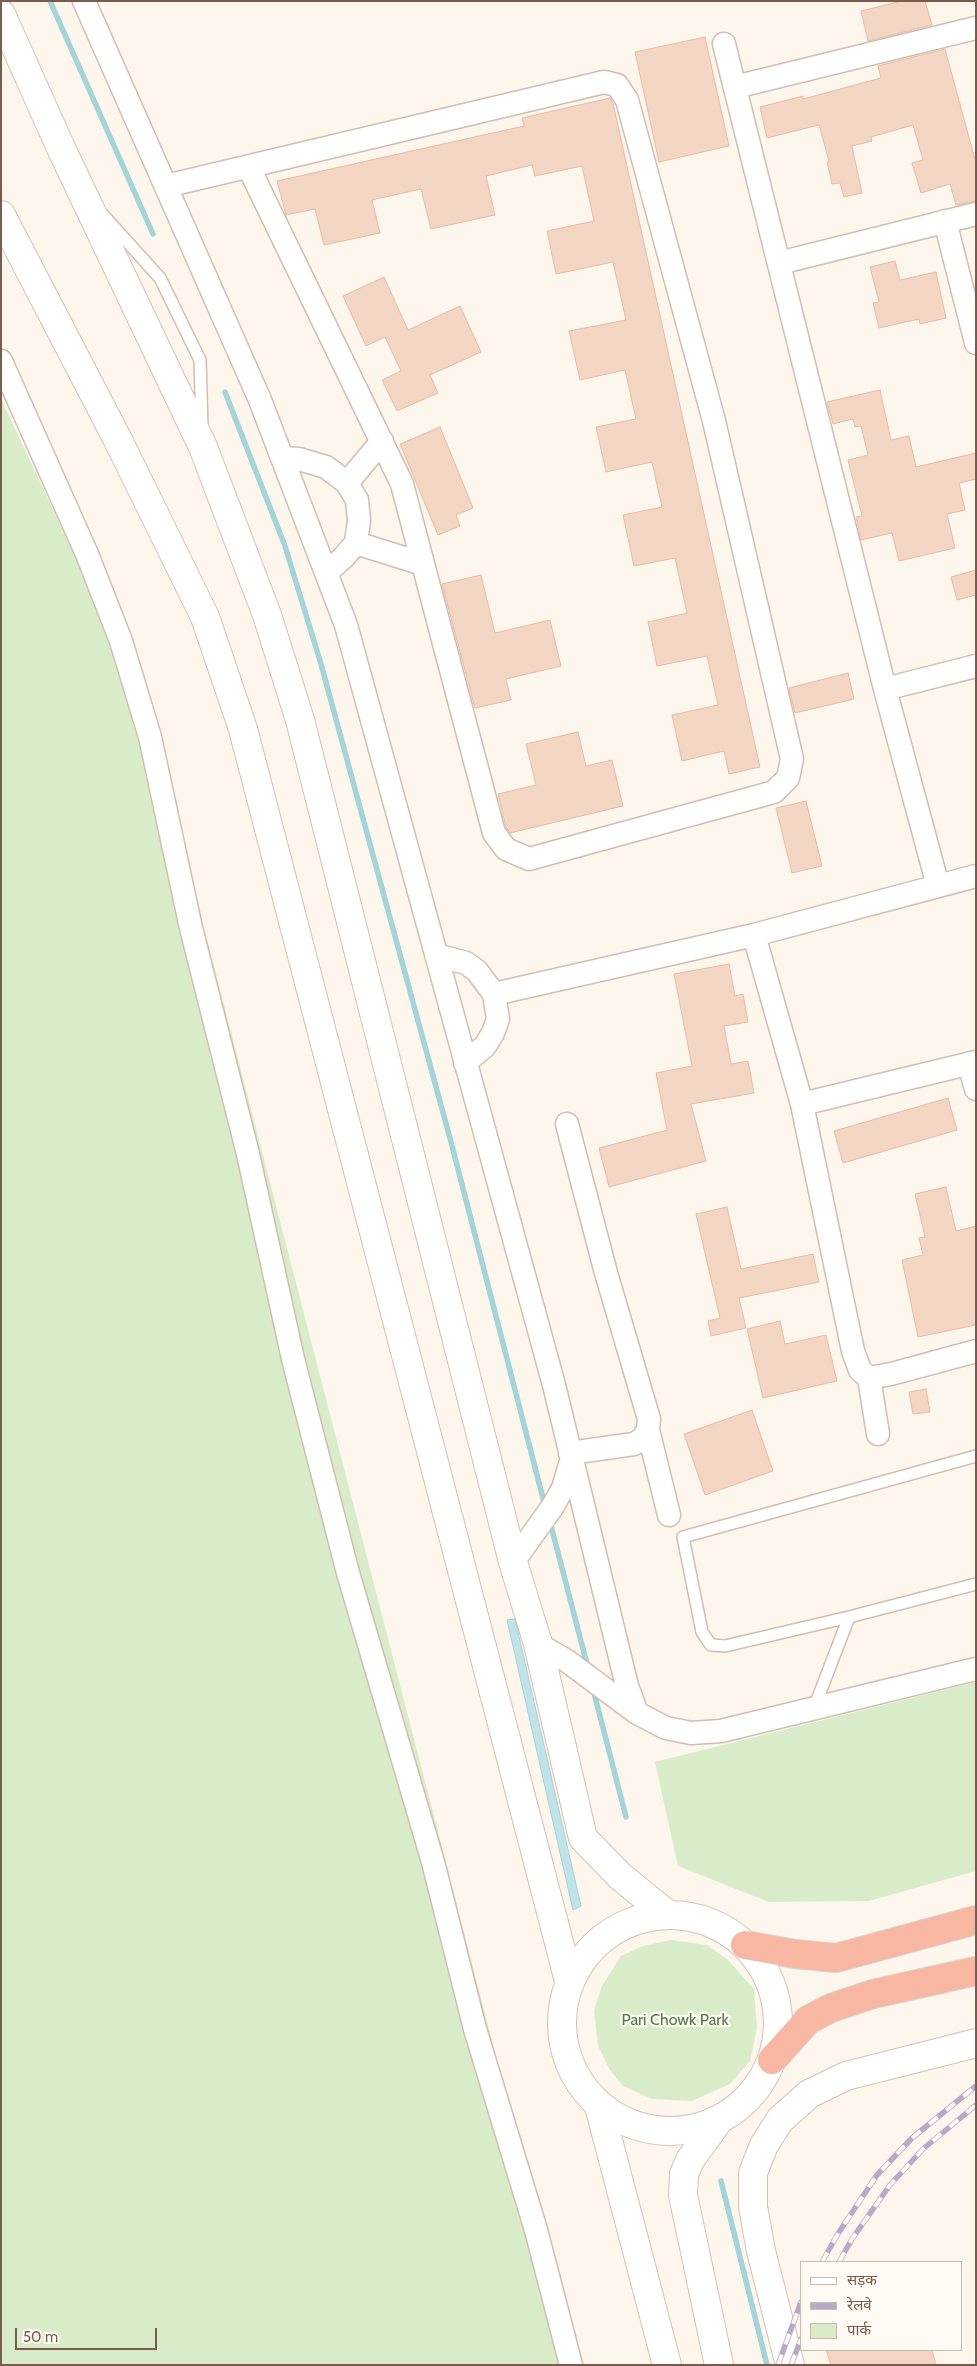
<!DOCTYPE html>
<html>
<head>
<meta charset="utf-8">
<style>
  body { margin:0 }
  #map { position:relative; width:977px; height:2366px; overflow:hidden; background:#fdf6ec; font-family:Cabin,"Noto Sans Devanagari",sans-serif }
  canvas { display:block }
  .frame { position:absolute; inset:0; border:2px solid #7a5c4d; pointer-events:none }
  .legend { position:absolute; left:800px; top:2261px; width:162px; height:90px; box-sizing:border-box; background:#fffaf3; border:1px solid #cabbb1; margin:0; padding:6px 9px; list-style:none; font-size:15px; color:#7a5c4d }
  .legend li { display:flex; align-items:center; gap:10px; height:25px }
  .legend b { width:25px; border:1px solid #cabbb1 }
  .scale { position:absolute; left:15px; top:2328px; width:142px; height:22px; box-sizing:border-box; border:2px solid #7a5c4d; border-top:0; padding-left:6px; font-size:15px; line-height:18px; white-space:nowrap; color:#7a5c4d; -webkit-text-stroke:4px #fffaf3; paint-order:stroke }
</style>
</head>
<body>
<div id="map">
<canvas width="977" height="2366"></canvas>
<div class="frame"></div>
<ul class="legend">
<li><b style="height:6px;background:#fff"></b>सड़क</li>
<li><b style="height:6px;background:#b9a8c9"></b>रेलवे</li>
<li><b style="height:14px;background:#d8ecc9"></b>पार्क</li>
</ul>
<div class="scale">50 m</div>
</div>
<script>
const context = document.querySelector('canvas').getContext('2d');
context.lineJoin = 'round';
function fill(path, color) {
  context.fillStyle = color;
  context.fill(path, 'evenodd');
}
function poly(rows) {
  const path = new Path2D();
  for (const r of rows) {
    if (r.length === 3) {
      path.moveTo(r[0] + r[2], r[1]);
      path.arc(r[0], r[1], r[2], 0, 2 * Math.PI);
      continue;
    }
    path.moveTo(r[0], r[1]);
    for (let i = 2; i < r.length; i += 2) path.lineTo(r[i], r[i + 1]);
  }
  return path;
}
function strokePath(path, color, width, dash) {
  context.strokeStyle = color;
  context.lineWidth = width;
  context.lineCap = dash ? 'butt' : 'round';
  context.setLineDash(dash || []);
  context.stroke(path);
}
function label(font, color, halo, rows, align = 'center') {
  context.font = font + ' Cabin,sans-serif';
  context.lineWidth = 4.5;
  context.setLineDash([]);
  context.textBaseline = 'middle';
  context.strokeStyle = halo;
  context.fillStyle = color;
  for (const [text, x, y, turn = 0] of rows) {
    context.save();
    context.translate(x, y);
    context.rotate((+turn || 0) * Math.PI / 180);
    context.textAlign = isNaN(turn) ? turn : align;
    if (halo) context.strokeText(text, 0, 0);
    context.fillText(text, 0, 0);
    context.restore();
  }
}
fill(poly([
  [1,399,148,711,576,2365,1,2365],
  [976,1682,976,1871,869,1901,769,1902,678,1866,655,1762],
  [671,1940,707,1945,728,1960,754,1989,757,2028,750,2061,730,2084,692,2101,652,2099,623,2086,610,2070,598,2046,594,2010,602,1986,621,1956,643,1946]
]), '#d8ecc9');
const water = poly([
  [515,1619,581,1906,573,1910,507,1620,515,1619]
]);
fill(water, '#bfe3e8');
strokePath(water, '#a5d3da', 1);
strokePath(poly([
  [50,1,153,234],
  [225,392,285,546,321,664,451,1142,545,1506],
  [550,1522,588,1668],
  [593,1689,626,1817],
  [721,2181,767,2365]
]), '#a5d3da', 5.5);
const building = poly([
  [901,1,925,1,932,25,868,41,861,11,901,1],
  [705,37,729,146,659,162,635,52,705,37],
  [945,49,976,163,976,201,956,205,950,184,921,193,912,163,923,160,913,125,871,137,872,141,852,146,862,193,844,197,840,183,832,184,827,162,829,161,819,125,767,138,760,107,803,96,803,99,881,78,878,66,945,49],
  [610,98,613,103,760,767,729,774,724,751,682,761,672,715,718,705,707,656,657,666,648,622,687,613,675,558,634,566,623,515,662,507,652,462,606,472,596,427,636,419,625,370,580,380,569,331,626,320,613,262,556,274,547,231,594,221,582,166,535,176,532,165,486,176,495,215,431,229,421,189,372,200,380,233,324,245,315,209,286,215,277,181,524,126,522,118,610,98],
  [895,261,900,280,936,272,946,318,920,324,919,319,879,328,873,303,879,302,870,267,895,261],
  [384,277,408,330,460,306,481,352,430,375,438,393,397,411,382,380,401,371,385,337,366,346,343,296,384,277],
  [880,390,891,440,909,436,916,467,976,453,976,479,959,483,965,510,947,514,955,548,899,561,892,533,861,540,856,517,862,516,848,460,868,455,861,426,855,427,853,419,833,424,827,402,880,390],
  [440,427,473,508,456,515,460,526,438,535,400,444,440,427],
  [976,570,976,595,957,600,951,577,976,570],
  [481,575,495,633,550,620,561,666,506,679,511,700,475,708,442,584,481,575],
  [848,673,854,699,795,713,789,688,848,673],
  [578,732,586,766,612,760,623,806,510,833,506,827,498,794,536,785,526,744,578,732],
  [806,801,822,866,792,873,776,808,806,801],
  [729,964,735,996,743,994,748,1022,724,1026,731,1064,748,1061,754,1093,691,1104,706,1161,609,1187,599,1148,667,1130,656,1073,692,1066,674,974,729,964],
  [948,1098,957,1130,843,1163,834,1131,948,1098],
  [946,1187,956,1231,976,1226,976,1325,918,1337,902,1260,923,1255,919,1238,925,1237,915,1194,946,1187],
  [727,1207,741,1269,813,1254,819,1282,739,1298,746,1328,711,1336,708,1321,720,1318,696,1214,727,1207],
  [780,1321,785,1344,826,1335,837,1381,763,1398,747,1329,780,1321],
  [926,1389,930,1412,913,1414,909,1392,926,1389],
  [752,1410,773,1471,705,1495,684,1434,752,1410],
  [826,2350,932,2350,936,2365,831,2365,826,2350]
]);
fill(building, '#f3d5c3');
strokePath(building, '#e6bba3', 1);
const lane = poly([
  [103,215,160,278,200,360,202,426],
  [849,1617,725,1646,711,1645,702,1632,683,1537,976,1456],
  [814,1708,849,1617,976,1584]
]);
const street = poly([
  [84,1,260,400,346,625,554,1385,627,1686,637,1713],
  [724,44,885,689,938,886],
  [735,87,976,28],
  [166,186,604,82,617,85,627,100,714,421,792,759,788,778,774,792,529,859,506,849,494,833,402,484,249,168],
  [945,221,976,343],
  [779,263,976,214],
  [1,361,87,554,121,641,150,737,191,928,248,1154,293,1359,348,1573,433,1862,475,2029,536,2230,571,2365],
  [282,458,299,459,326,467,347,483,357,500,359,520,356,543,343,558,326,573],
  [347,483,382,441],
  [356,543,423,564],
  [885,689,976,666],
  [754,935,802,1104,853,1351,860,1370,869,1378,891,1374,976,1351],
  [436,955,466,963,477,971,494,994,498,1019,493,1033,485,1046,465,1063],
  [494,994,754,935,976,876],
  [969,1064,976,1089],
  [802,1104,976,1062],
  [567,1124,606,1273,649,1419,648,1430,642,1439,634,1444,570,1453],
  [869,1378,878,1434],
  [648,1430,669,1515],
  [513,1562,553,1506,563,1488,571,1461],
  [538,1644,567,1661,637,1713,666,1728,691,1733,721,1731,976,1669]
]);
const secondary = poly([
  [1,14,60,146,203,447,267,615,300,720,513,1562,538,1644,583,1838,621,1877,668,1915],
  [1,215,118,440,205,617,243,729,569,1981],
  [670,2023,108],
  [599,2106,667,2365],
  [719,2120,690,2160,684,2174,683,2195,719,2365],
  [790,2365,761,2251,753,2207,753,2173,764,2145,780,2120,809,2094,846,2076,976,2043]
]);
const highway = poly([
  [745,1945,795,1954,836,1958,976,1920],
  [772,2060,808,2020,831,2008,873,1994,976,1971]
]);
strokePath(lane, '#d1beb0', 14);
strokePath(street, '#d1beb0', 25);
strokePath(secondary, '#d6c0b0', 30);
strokePath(highway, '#dad1cd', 30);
strokePath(lane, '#fff', 11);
strokePath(street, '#fff', 22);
strokePath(secondary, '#fff', 28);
strokePath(highway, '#f7b7a3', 28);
const rail = poly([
  [822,2262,839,2232,877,2175,912,2138,976,2086],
  [839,2262,852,2239,890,2185,923,2149,976,2105],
  [778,2365,801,2302],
  [791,2365,801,2339]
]);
strokePath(rail, '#b9a8c9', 5.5);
strokePath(rail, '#fffaf3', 4, [11]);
label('16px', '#537a41', '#fffaf3', [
  ["Pari Chowk Park",675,2020]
]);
</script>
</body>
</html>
